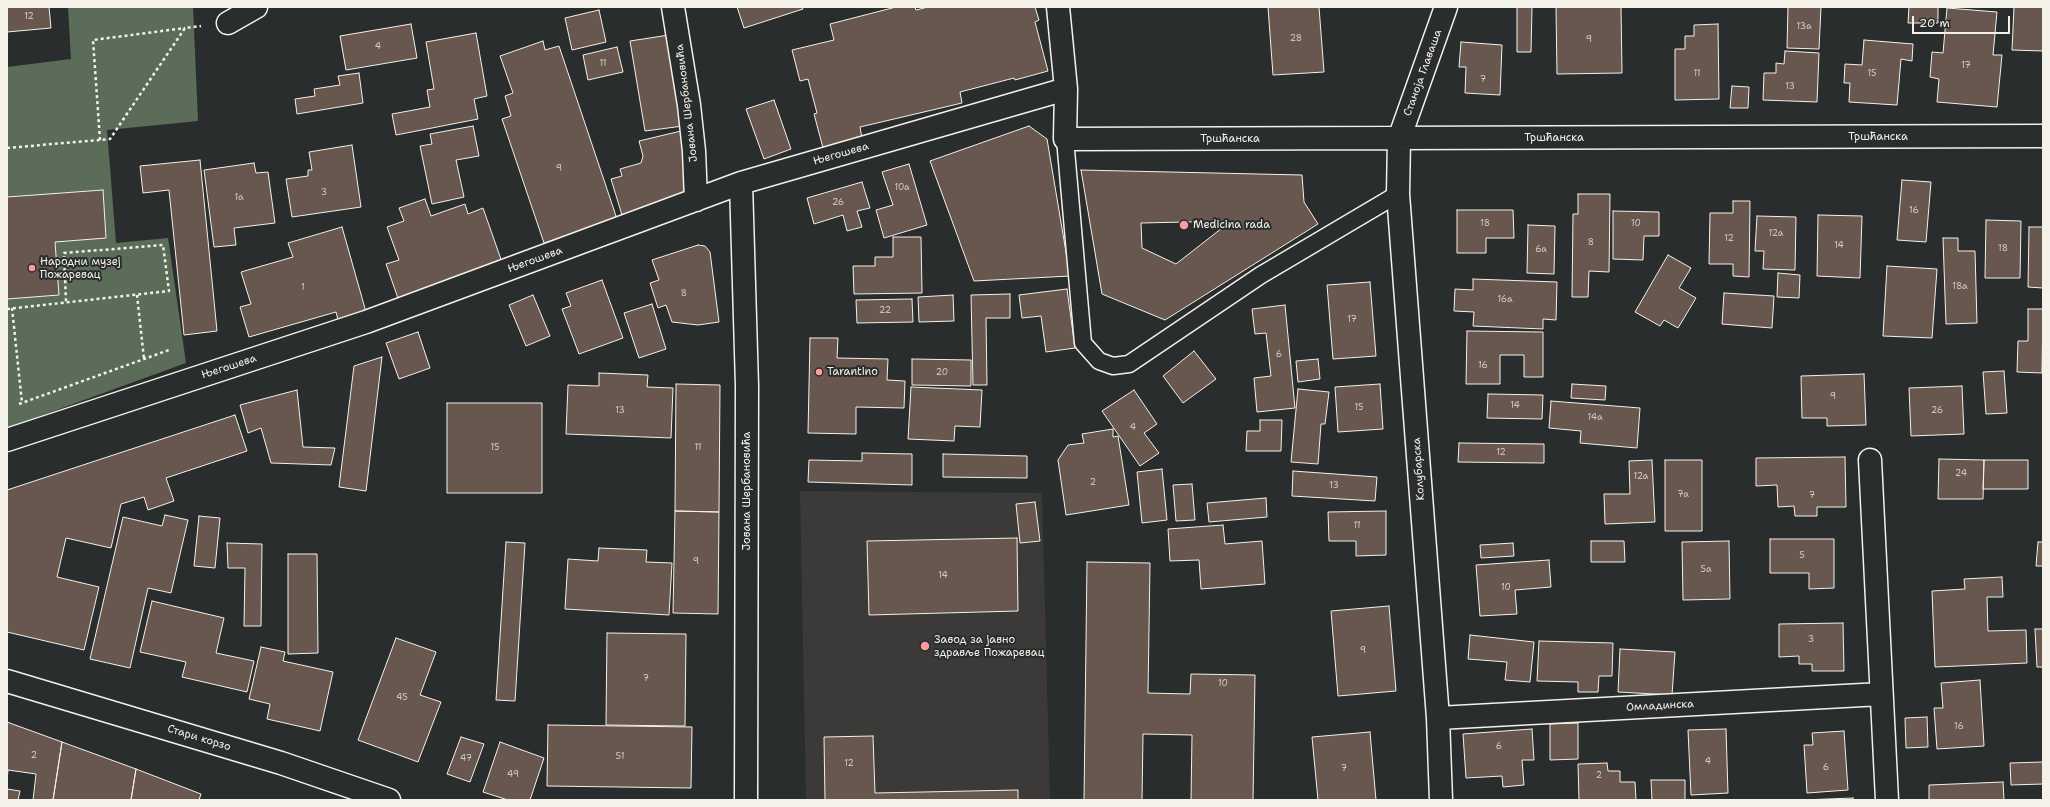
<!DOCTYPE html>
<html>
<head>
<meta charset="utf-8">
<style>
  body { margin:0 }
  #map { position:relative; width:2050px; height:807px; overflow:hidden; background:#2a2d2e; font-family:"Shantell Sans",sans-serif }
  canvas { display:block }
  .frame { position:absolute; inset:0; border:8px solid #f4f1e8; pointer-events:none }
  .scale { position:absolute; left:1912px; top:16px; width:98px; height:18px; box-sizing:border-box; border:2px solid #f4f1e8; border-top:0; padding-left:5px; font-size:12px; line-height:14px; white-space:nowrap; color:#f4f1e8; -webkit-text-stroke:3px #2a2d2e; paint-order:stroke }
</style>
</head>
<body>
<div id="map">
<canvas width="2050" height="807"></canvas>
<div class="frame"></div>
<div class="scale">20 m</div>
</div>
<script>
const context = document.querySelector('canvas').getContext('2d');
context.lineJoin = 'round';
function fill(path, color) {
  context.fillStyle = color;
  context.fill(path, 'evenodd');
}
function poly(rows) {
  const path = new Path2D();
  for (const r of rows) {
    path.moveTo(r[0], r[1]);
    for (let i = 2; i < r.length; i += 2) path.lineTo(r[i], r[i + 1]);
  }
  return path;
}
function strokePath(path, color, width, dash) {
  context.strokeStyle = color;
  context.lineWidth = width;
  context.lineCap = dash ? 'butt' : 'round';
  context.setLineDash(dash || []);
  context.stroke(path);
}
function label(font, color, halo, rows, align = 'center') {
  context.font = font + ' "Shantell Sans",sans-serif';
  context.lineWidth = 4;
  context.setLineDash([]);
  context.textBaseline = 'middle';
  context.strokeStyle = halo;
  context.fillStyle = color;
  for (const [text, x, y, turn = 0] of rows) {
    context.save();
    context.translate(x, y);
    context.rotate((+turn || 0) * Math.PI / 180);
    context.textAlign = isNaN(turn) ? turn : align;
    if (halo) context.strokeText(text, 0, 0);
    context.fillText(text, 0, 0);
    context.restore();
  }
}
fill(poly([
  [800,491,1042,493,1050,800,806,800]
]), '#3c3a38');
fill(poly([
  [68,7,193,7,198,121,107,130,116,243,168,238,186,363,7,428,7,67,71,59]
]), '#5b6d58');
const building = poly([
  [7,7,49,7,51,28,7,32,7,7],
  [737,7,802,7,803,9,744,28,737,7],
  [896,7,915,7,916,10,928,7,1035,7,1039,20,1035,22,1048,71,1015,80,1014,78,960,92,962,103,860,127,862,138,823,148,814,114,817,113,808,79,800,81,792,50,834,40,830,24,896,7],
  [1268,7,1319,7,1324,72,1273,75,1268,7],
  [1517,7,1532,7,1531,52,1517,52,1517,7],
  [1556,7,1621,7,1622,73,1557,74,1556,7],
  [1788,7,1821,7,1819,49,1787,48,1788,7],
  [1909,7,1938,7,1938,23,1908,23,1909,7],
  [2014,7,2043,7,2043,51,2012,50,2014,7],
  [1947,8,1997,12,1993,55,2002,55,1997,107,1937,102,1939,79,1930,77,1932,52,1943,53,1947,8],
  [599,10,606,42,572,50,565,18,599,10],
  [411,24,417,58,346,70,340,36,411,24],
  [1718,24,1719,99,1675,100,1675,49,1685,49,1685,36,1694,36,1694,25,1718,24],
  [476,33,487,96,474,99,478,119,396,135,392,114,430,107,427,90,434,89,426,42,476,33],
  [669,35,683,126,645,131,630,41,669,35],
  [1864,40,1913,44,1912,61,1901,59,1897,105,1849,102,1850,83,1844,83,1845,64,1862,65,1864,40],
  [543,41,545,50,559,46,617,219,544,243,502,119,511,116,505,96,513,93,500,56,543,41],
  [1461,42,1502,45,1500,95,1465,93,1466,67,1459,67,1461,42],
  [617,47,623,72,588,80,583,55,617,47],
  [1785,51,1819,53,1817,102,1763,100,1764,73,1776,73,1776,63,1784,64,1785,51],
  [359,73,363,103,297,114,295,99,315,96,314,89,340,85,338,76,359,73],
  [1732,86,1749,87,1748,108,1730,108,1732,86],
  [774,100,791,149,764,159,746,109,774,100],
  [473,126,479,156,456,160,464,197,432,204,420,146,432,144,430,134,473,126],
  [1029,126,1047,139,1070,276,974,281,930,161,1029,126],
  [681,131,690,192,679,199,622,215,611,179,622,176,620,169,641,163,643,156,639,141,681,131],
  [352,145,361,207,292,217,286,179,308,176,308,170,312,170,309,152,352,145],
  [200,160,217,331,184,335,169,190,143,193,140,166,200,160],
  [254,163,256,173,268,172,275,223,234,228,236,245,214,247,204,170,254,163],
  [909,164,927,225,884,238,876,210,893,205,882,172,909,164],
  [1081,170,1302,175,1304,202,1318,224,1165,320,1102,294,1081,170],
  [1231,221,1176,264,1142,248,1141,223,1231,221],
  [1902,180,1931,182,1926,242,1897,240,1902,180],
  [862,182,870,208,857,211,862,227,847,231,843,215,814,224,807,198,862,182],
  [103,190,106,238,55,242,59,295,7,299,7,197,103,190],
  [1578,194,1610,194,1609,272,1589,271,1588,297,1572,297,1573,214,1578,214,1578,194],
  [425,199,431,216,465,204,468,214,483,208,504,268,400,304,386,264,399,260,387,227,404,221,399,208,425,199],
  [1733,201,1750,201,1749,277,1733,276,1733,264,1709,264,1710,213,1733,213,1733,201],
  [1457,210,1513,210,1514,238,1486,238,1486,253,1457,253,1457,210],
  [1613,211,1659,212,1659,236,1644,236,1643,260,1613,259,1613,211],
  [1818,215,1862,216,1860,278,1817,276,1818,215],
  [1757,216,1796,217,1795,270,1763,269,1764,251,1755,251,1757,216],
  [1986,220,2021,221,2020,278,1985,278,1986,220],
  [1528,225,1555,226,1554,274,1527,273,1528,225],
  [342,227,366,312,338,320,336,312,249,337,240,307,251,304,241,272,293,257,288,243,342,227],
  [2029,227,2043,227,2043,288,2028,287,2029,227],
  [893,237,921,237,922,293,854,294,853,266,875,266,875,257,893,257,893,237],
  [1943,238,1958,238,1958,251,1975,251,1977,323,1946,324,1943,238],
  [698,245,705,246,710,252,719,322,698,325,672,322,666,305,658,308,650,283,659,280,652,260,698,245],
  [1668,255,1691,268,1679,288,1696,298,1678,328,1664,320,1660,326,1635,312,1668,255],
  [1887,266,1937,269,1932,338,1883,336,1887,266],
  [1778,273,1800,275,1799,298,1777,297,1778,273],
  [1473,279,1557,282,1556,320,1543,319,1543,329,1473,326,1474,312,1454,311,1455,289,1473,290,1473,279],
  [602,280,623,338,579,354,562,309,571,306,566,293,602,280],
  [1370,282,1376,356,1333,359,1327,285,1370,282],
  [1067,289,1075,348,1046,352,1041,316,1022,318,1019,295,1067,289],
  [1724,293,1774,296,1772,328,1722,324,1724,293],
  [1010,294,1010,318,986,318,987,385,973,385,971,295,1010,294],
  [533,295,550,336,526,346,509,305,533,295],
  [953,295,954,321,919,322,918,297,953,295],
  [912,299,913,322,857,323,856,300,912,299],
  [652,304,666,349,639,358,624,313,652,304],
  [1285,305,1295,408,1257,412,1254,378,1271,376,1266,333,1255,334,1252,309,1285,305],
  [2028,309,2043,309,2042,373,2017,372,2018,341,2028,341,2028,309],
  [1467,331,1543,332,1543,377,1524,377,1524,355,1500,355,1500,384,1466,384,1467,331],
  [418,332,430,368,399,379,386,343,418,332],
  [810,338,838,338,837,358,888,359,887,380,905,381,904,408,856,407,856,434,808,433,810,338],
  [1194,351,1216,379,1183,403,1163,376,1194,351],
  [382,357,366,491,339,487,354,366,382,357],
  [912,359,971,360,971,386,912,385,912,359],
  [1318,359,1320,379,1298,382,1296,361,1318,359],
  [2004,371,2007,413,1986,414,1983,372,2004,371],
  [599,373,648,375,647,387,673,388,671,438,566,434,568,385,599,386,599,373],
  [1864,374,1866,425,1827,426,1827,418,1802,418,1801,376,1864,374],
  [676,384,720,385,719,512,675,511,676,384],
  [1380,384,1383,429,1338,432,1335,387,1380,384],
  [1572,384,1606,386,1605,400,1571,398,1572,384],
  [1962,386,1964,434,1911,436,1909,388,1962,386],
  [911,387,982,390,980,427,955,426,954,441,908,439,911,387],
  [1298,389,1329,392,1325,424,1321,424,1318,464,1291,462,1298,389],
  [297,390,303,447,335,448,331,465,271,463,261,428,248,433,240,405,297,390],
  [1134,390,1157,424,1144,433,1159,453,1140,466,1102,411,1134,390],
  [1488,394,1543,395,1542,419,1487,418,1488,394],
  [1551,401,1640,408,1637,448,1580,443,1581,431,1549,428,1551,401],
  [447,403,542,403,542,493,447,493,447,403],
  [235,415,247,451,166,478,174,501,148,510,144,497,121,504,111,548,66,538,57,577,99,587,84,650,7,632,7,490,235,415],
  [1260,420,1282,420,1281,451,1246,451,1247,431,1260,431,1260,420],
  [1113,429,1113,437,1118,436,1129,505,1066,515,1058,460,1068,445,1084,443,1082,434,1113,429],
  [1459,443,1544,444,1544,463,1458,462,1459,443],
  [862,453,912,454,912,485,808,482,809,460,862,461,862,453],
  [943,454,1027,456,1027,478,943,477,943,454],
  [1845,457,1846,507,1817,507,1817,516,1795,516,1794,506,1778,507,1777,485,1756,486,1756,458,1845,457],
  [1939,459,1984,460,1983,499,1938,499,1939,459],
  [1652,460,1655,522,1605,524,1604,494,1630,494,1629,461,1652,460],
  [1665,460,1702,460,1702,531,1665,531,1665,460],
  [1984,460,2028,460,2028,489,1983,489,1984,460],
  [1162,469,1167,520,1142,523,1137,472,1162,469],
  [1293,471,1377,477,1375,501,1292,496,1293,471],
  [1192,484,1195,520,1176,521,1173,485,1192,484],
  [1266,498,1267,517,1209,522,1207,503,1266,498],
  [1035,502,1040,541,1020,543,1016,504,1035,502],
  [675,511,719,512,718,614,673,613,675,511],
  [1386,511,1386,555,1356,556,1356,541,1329,541,1328,512,1386,511],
  [165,515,188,520,171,593,148,588,130,668,90,659,123,517,162,526,165,515],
  [199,516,220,518,215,568,194,566,199,516],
  [1223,525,1225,544,1262,541,1265,584,1201,589,1199,560,1170,561,1168,529,1223,525],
  [1017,538,1018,611,869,615,867,541,1017,538],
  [1770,539,1834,539,1834,588,1809,589,1809,573,1770,573,1770,539],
  [1591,541,1624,541,1625,562,1591,562,1591,541],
  [1729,541,1730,599,1683,600,1682,542,1729,541],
  [506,542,525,543,515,701,496,700,506,542],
  [2038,542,2043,542,2043,566,2036,566,2038,542],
  [227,543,262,544,261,626,244,626,245,568,228,568,227,543],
  [1513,543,1514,556,1481,558,1480,545,1513,543],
  [599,548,647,550,646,562,672,563,669,615,565,609,568,559,598,561,599,548],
  [288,554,317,554,318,653,288,654,288,554],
  [1549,560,1551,587,1515,590,1517,614,1480,616,1476,565,1549,560],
  [1087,562,1150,563,1148,693,1190,694,1191,674,1255,675,1253,800,1191,800,1192,735,1143,734,1142,800,1084,800,1087,562],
  [2002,577,2003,597,1987,597,1988,631,2026,630,2027,663,1935,667,1932,591,1965,589,1964,579,2002,577],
  [152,601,224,618,216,653,254,661,247,692,182,677,186,662,140,652,152,601],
  [1389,606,1396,691,1338,696,1331,611,1389,606],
  [1843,623,1844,671,1812,671,1812,664,1799,664,1799,656,1779,657,1779,624,1843,623],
  [2035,629,2043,629,2043,667,2037,667,2035,629],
  [607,633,686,634,685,726,606,725,607,633],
  [1470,635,1534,642,1530,682,1505,680,1507,662,1468,659,1470,635],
  [396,638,436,652,420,695,441,702,418,762,358,740,396,638],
  [1539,641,1613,643,1612,676,1599,676,1598,692,1578,692,1578,682,1537,681,1539,641],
  [261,647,285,652,283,661,333,672,320,731,267,719,270,704,249,699,261,647],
  [1620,649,1675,652,1672,695,1618,692,1620,649],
  [1980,680,1984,746,1937,749,1934,708,1943,708,1941,683,1980,680],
  [1927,717,1928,747,1906,748,1905,718,1927,717],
  [7,722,62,742,53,800,33,800,36,774,8,770,7,780,7,722],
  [1578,723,1578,759,1550,760,1550,724,1578,723],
  [548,725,692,727,691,788,547,786,548,725],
  [1532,729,1534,760,1522,760,1524,785,1503,787,1502,776,1466,778,1463,734,1532,729],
  [1726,729,1728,793,1691,795,1688,730,1726,729],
  [1844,731,1848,790,1807,793,1804,745,1813,745,1812,733,1844,731],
  [1370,732,1376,800,1318,800,1312,737,1370,732],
  [873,736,875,793,1018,790,1018,800,825,800,824,737,873,736],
  [461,737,484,744,470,782,447,774,461,737],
  [62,742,136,769,131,800,53,800,62,742],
  [500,742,544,758,530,800,508,800,483,792,500,742],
  [2043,762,2043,784,2011,785,2010,763,2043,762],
  [1607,763,1608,771,1620,771,1620,782,1635,782,1636,800,1579,800,1578,764,1607,763],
  [136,769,201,794,199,800,131,800,136,769],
  [1651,780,1685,780,1685,800,1652,800,1651,780],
  [2003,782,2004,800,1929,800,1929,785,2003,782],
  [7,789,20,791,18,800,7,800,7,789],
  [1853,798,1853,800,1802,800,1853,798]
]);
fill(building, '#67574f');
strokePath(building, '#f4f1e8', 1);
const service = poly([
  [1065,139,1083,343,1099,361,1113,366,1129,364,1261,275,1398,194]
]);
const minor = poly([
  [673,7,689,105,694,151,696,200],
  [1058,7,1066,89,1065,139,2043,136],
  [228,23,256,7],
  [741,183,747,386,746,800],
  [7,440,366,322,741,183,1066,89],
  [1870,460,1887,800],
  [7,681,281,763,389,800],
  [1438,718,1881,694],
  [1441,800,1438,718,1398,194,1399,139,1446,7]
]);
strokePath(service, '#f4f1e8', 19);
strokePath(minor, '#f4f1e8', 25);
strokePath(poly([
  [100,140,93,40,185,28],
  [7,148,110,139,185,28,201,26],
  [137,295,144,359],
  [12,308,22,403],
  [7,309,169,291,163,245,64,253,66,302],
  [19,404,169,350]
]), '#f4f1e8', 2.5, [3, 3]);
strokePath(service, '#2a2d2e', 16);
strokePath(minor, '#2a2d2e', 22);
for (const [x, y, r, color] of [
  [1184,225,5,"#ff9aa2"],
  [32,268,4,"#ff9aa2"],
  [819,372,4,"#ff9aa2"],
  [925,646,5,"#ff9aa2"]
]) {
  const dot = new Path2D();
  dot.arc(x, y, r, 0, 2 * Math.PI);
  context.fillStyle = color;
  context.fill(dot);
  strokePath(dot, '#2a2d2e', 1.5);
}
label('9px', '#d1cac2', null, [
  ["12",29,17],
  ["13a",1804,27],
  ["28",1296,39],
  ["9",1589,40],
  ["4",378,47],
  ["11",603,64],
  ["17",1966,66],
  ["11",1697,74],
  ["15",1872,74],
  ["7",1483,80],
  ["13",1790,87],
  ["9",559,169],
  ["10a",902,188],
  ["3",324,193],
  ["1a",239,198],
  ["26",838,203],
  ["16",1914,211],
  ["18",1485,224],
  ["10",1636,224],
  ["12a",1776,234],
  ["12",1729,239],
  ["8",1591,243],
  ["14",1839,246],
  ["18",2003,249],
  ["6a",1541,250],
  ["18a",1960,287],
  ["1",303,288],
  ["8",684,294],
  ["16a",1505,300],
  ["22",885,311],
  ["17",1352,320],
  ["6",1279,355],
  ["16",1483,366],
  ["20",942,373],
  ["9",1833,397],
  ["14",1515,406],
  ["15",1359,408],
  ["13",620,411],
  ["26",1937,411],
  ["14a",1595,418],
  ["4",1133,428],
  ["15",495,448],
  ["11",698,448],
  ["12",1501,453],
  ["24",1961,474],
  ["12a",1641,477],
  ["2",1093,483],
  ["13",1334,486],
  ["7a",1683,495],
  ["7",1812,496],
  ["11",1357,526],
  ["5",1802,556],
  ["9",696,562],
  ["5a",1706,570],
  ["14",943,576],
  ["10",1506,588],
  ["3",1811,640],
  ["9",1363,651],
  ["7",646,679],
  ["10",1223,684],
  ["45",402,698],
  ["16",1959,727],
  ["6",1499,747],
  ["2",34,756],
  ["51",620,757],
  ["47",466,759],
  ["4",1708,762],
  ["12",849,764],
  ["6",1826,768],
  ["7",1344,769],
  ["49",513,775],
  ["2",1599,776]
]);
label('11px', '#f4f1e8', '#2a2d2e', [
  ["Станоја Главаша",1423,73,-70],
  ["Јована Шербановића",687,103,-97],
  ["Тршћанска",1878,137],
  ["Тршћанска",1554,138],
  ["Тршћанска",1230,139],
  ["Његошева",841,154,-16],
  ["Његошева",535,260,-20],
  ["Његошева",229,367,-18],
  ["Колубарска",1419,469,-94],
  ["Јована Шербановића",747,491,-90],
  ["Омладинска",1660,706,-3],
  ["Стари корзо",199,738,17]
]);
label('11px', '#f4f1e8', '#2a2d2e', [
  ["Medicina rada",1193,225],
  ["Народни музеј",40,262],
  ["Пожаревац",40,275],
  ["Tarantino",827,372],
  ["Завод за јавно",934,640],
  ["здравље Пожаревац",934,653]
], 'left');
</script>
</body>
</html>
